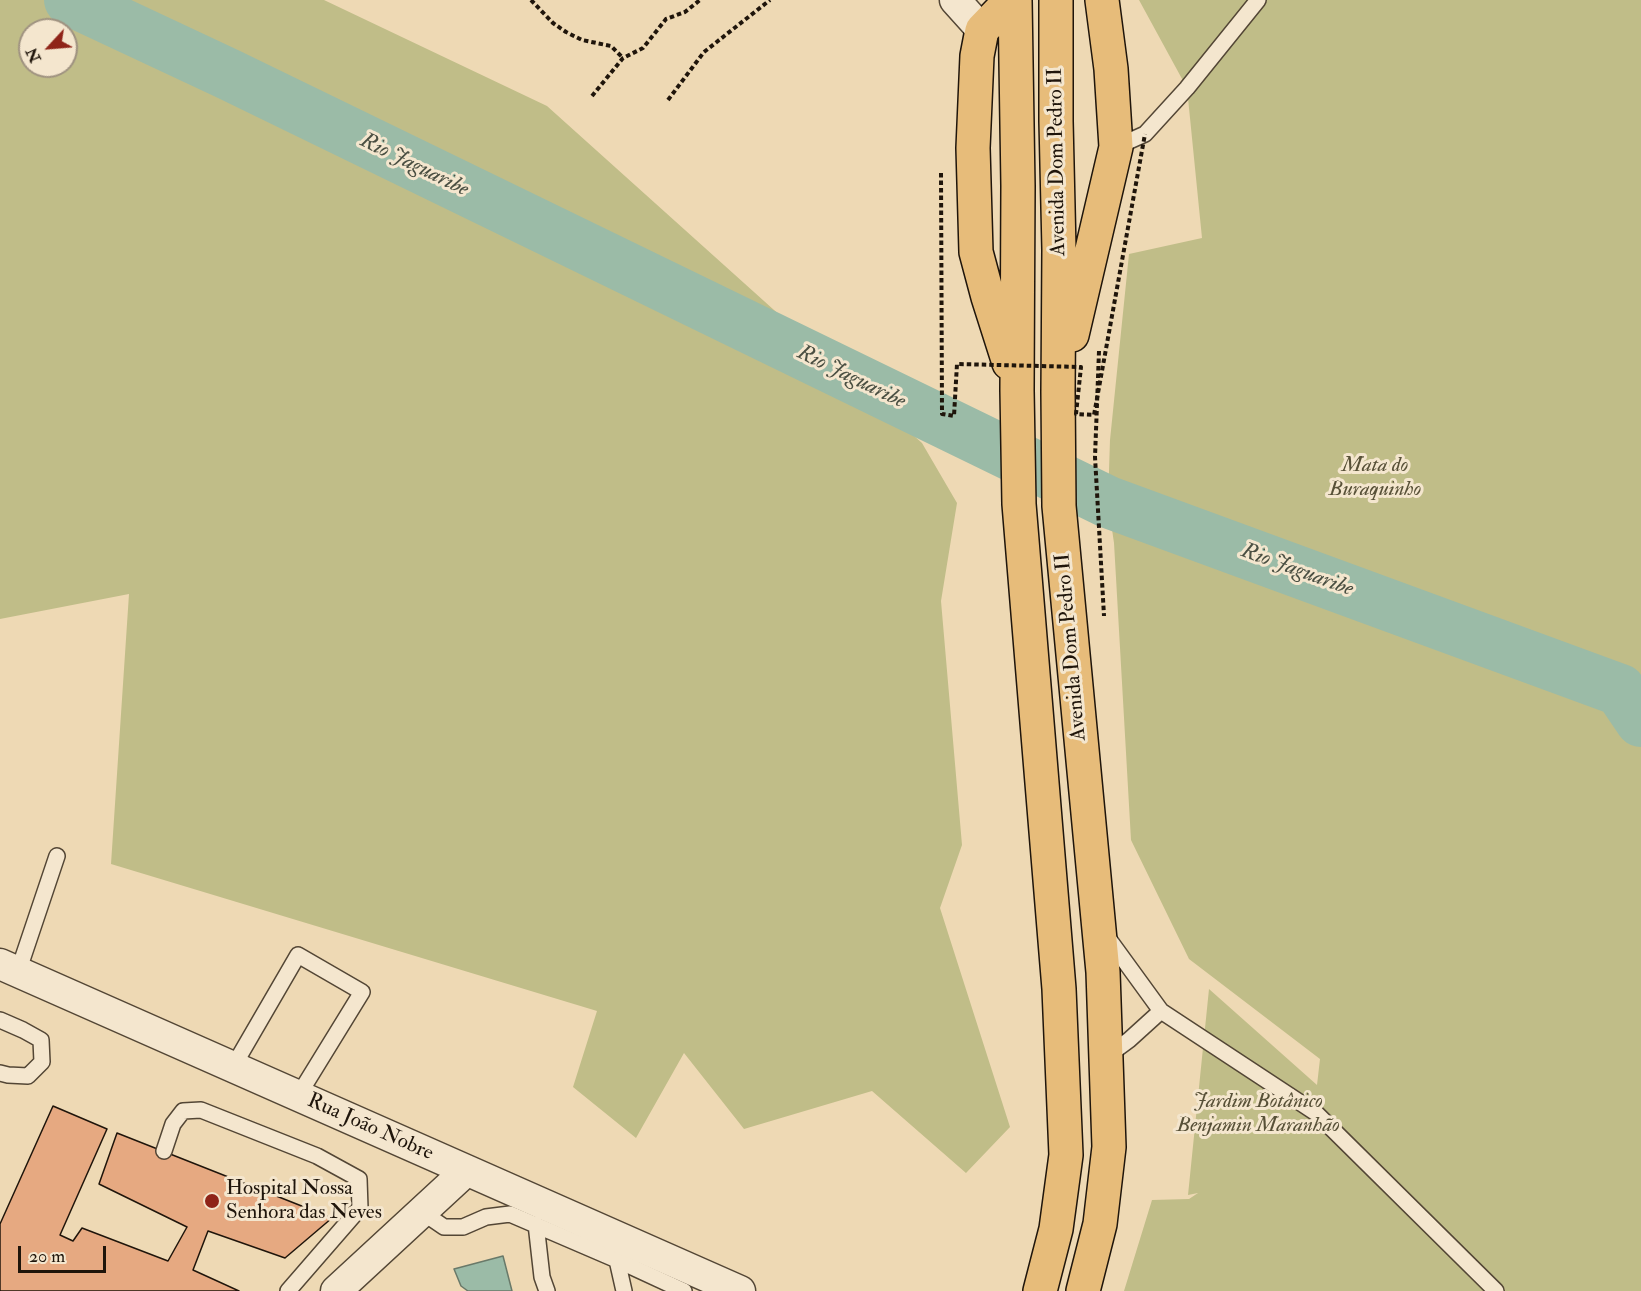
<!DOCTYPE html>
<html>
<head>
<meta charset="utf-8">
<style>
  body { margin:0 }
  #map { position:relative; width:1641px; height:1291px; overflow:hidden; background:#eed9b4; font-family:"IM FELL Double Pica",serif }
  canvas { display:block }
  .north { position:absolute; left:18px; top:18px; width:60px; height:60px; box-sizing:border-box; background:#f4e6ce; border:2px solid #9f9280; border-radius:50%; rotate:244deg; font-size:16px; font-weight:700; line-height:24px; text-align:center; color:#1f150b }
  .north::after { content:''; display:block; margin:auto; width:21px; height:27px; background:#8f2418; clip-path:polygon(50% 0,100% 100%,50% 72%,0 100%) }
  .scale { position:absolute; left:18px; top:1246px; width:88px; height:27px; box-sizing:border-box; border:3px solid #1f150b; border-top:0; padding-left:8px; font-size:18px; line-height:21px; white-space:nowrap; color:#1f150b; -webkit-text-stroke:4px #f4e6ce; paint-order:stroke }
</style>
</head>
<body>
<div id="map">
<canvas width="1641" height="1291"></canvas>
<div class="north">N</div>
<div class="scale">20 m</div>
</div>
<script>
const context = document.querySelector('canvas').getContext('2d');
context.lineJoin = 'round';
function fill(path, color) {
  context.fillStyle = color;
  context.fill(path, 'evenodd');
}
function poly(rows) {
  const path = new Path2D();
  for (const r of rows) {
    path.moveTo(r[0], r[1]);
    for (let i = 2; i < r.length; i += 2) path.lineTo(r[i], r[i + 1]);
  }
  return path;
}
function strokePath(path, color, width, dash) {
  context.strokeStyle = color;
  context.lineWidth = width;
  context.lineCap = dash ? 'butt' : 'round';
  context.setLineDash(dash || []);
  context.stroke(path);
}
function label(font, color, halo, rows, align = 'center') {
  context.font = font + ' "IM FELL Double Pica",serif';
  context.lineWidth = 6;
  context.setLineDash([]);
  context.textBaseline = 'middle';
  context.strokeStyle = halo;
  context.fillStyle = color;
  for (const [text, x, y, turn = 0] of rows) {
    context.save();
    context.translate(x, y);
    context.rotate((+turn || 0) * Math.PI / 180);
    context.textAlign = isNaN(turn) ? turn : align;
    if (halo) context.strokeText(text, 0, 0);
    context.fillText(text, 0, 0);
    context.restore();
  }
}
fill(poly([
  [0,0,324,0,547,106,922,443,957,503,941,601,962,845,940,908,1010,1127,966,1173,872,1091,744,1129,684,1053,636,1138,573,1087,597,1011,111,864,129,594,0,619],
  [30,30,66,30,66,66,30,66],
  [1139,0,1641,0,1641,1291,1124,1291,1152,1200,1189,1199,1198,1193,1188,1195,1209,989,1317,1085,1320,1059,1189,959,1131,840,1114,543,1108,502,1110,440,1129,254,1202,238,1187,88]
]), '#c0bd88');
const water = poly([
  [503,1256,512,1291,468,1291,461,1286,454,1269,503,1256]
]);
fill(water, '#9bbba7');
strokePath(water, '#697969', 1.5);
strokePath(poly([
  [70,0,228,74,1108,502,1620,690,1641,721]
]), '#9bbba7', 52);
const building = poly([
  [53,1106,107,1129,60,1235,73,1241,82,1228,168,1261,187,1227,99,1184,117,1133,332,1218,285,1258,208,1231,193,1270,239,1291,0,1291,0,1224,53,1106]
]);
fill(building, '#e6a981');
strokePath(building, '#1f150b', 1.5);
const lane = poly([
  [1116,147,1145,134,1187,88,1258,0],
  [1105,934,1161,1011,1316,1113,1496,1291],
  [18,972,57,856],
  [0,1020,23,1030,41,1040,42,1062,28,1076,8,1075,0,1073],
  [1106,1057,1129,1040,1161,1011],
  [233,1067,298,955,362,992,298,1096],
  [164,1151,173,1124,183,1111,201,1110,317,1156,359,1179,360,1208,288,1291],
  [422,1212,444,1227,463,1227,486,1217,510,1214,617,1260,684,1291],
  [536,1224,542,1277,547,1291],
  [617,1260,624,1291]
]);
const street = poly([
  [955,0,982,30],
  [0,964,740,1291],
  [336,1291,466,1171]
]);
const primary = poly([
  [1015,0,1018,186,1017,390,1019,504,1059,989,1066,1155,1056,1229,1040,1291],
  [1056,0,1056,121,1059,250,1058,392,1059,506,1103,972,1109,1147,1100,1224,1083,1291],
  [1072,335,1116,147,1111,69,1102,0],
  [1009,363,988,297,976,252,973,148,977,56,982,30,1011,0]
]);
strokePath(lane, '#534635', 18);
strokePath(street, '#534635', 33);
strokePath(primary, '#1f150b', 36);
strokePath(poly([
  [531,0,553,23,566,32,582,40,611,46,623,58],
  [592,96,623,58,643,48,666,19,685,12,700,0],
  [668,100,704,52,770,0],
  [1099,351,1095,457,1104,616]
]), '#1f150b', 4, [4.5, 3]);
strokePath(lane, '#f4e6ce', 15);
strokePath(street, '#f4e6ce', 30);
strokePath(primary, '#e7bc7a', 33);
strokePath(poly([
  [941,173,942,414,954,416,957,364,1081,367,1076,414,1094,415,1145,134]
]), '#1f150b', 4, [4.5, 3]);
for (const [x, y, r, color] of [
  [212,1201,8,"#8f2418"]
]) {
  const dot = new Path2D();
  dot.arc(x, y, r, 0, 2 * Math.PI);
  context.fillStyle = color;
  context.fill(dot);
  strokePath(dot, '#f4e6ce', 2);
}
label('21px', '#1f150b', '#f4e6ce', [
  ["Avenida Dom Pedro II",1058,162,-91],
  ["Avenida Dom Pedro II",1072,647,-95],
  ["Rua João Nobre",370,1128,24]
]);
label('italic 21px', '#575037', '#f4e6ce', [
  ["Mata do",1375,466],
  ["Buraquinho",1375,490],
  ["Jardim Botânico",1258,1102],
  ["Benjamin Maranhão",1258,1126]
]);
label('21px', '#1f150b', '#f4e6ce', [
  ["Hospital Nossa",226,1189],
  ["Senhora das Neves",226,1213]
], 'left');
label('italic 22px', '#4a4f42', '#f4e6ce', [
  ["Rio Jaguaribe",414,166,26],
  ["Rio Jaguaribe",851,378,26],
  ["Rio Jaguaribe",1297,571,20]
]);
</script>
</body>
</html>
